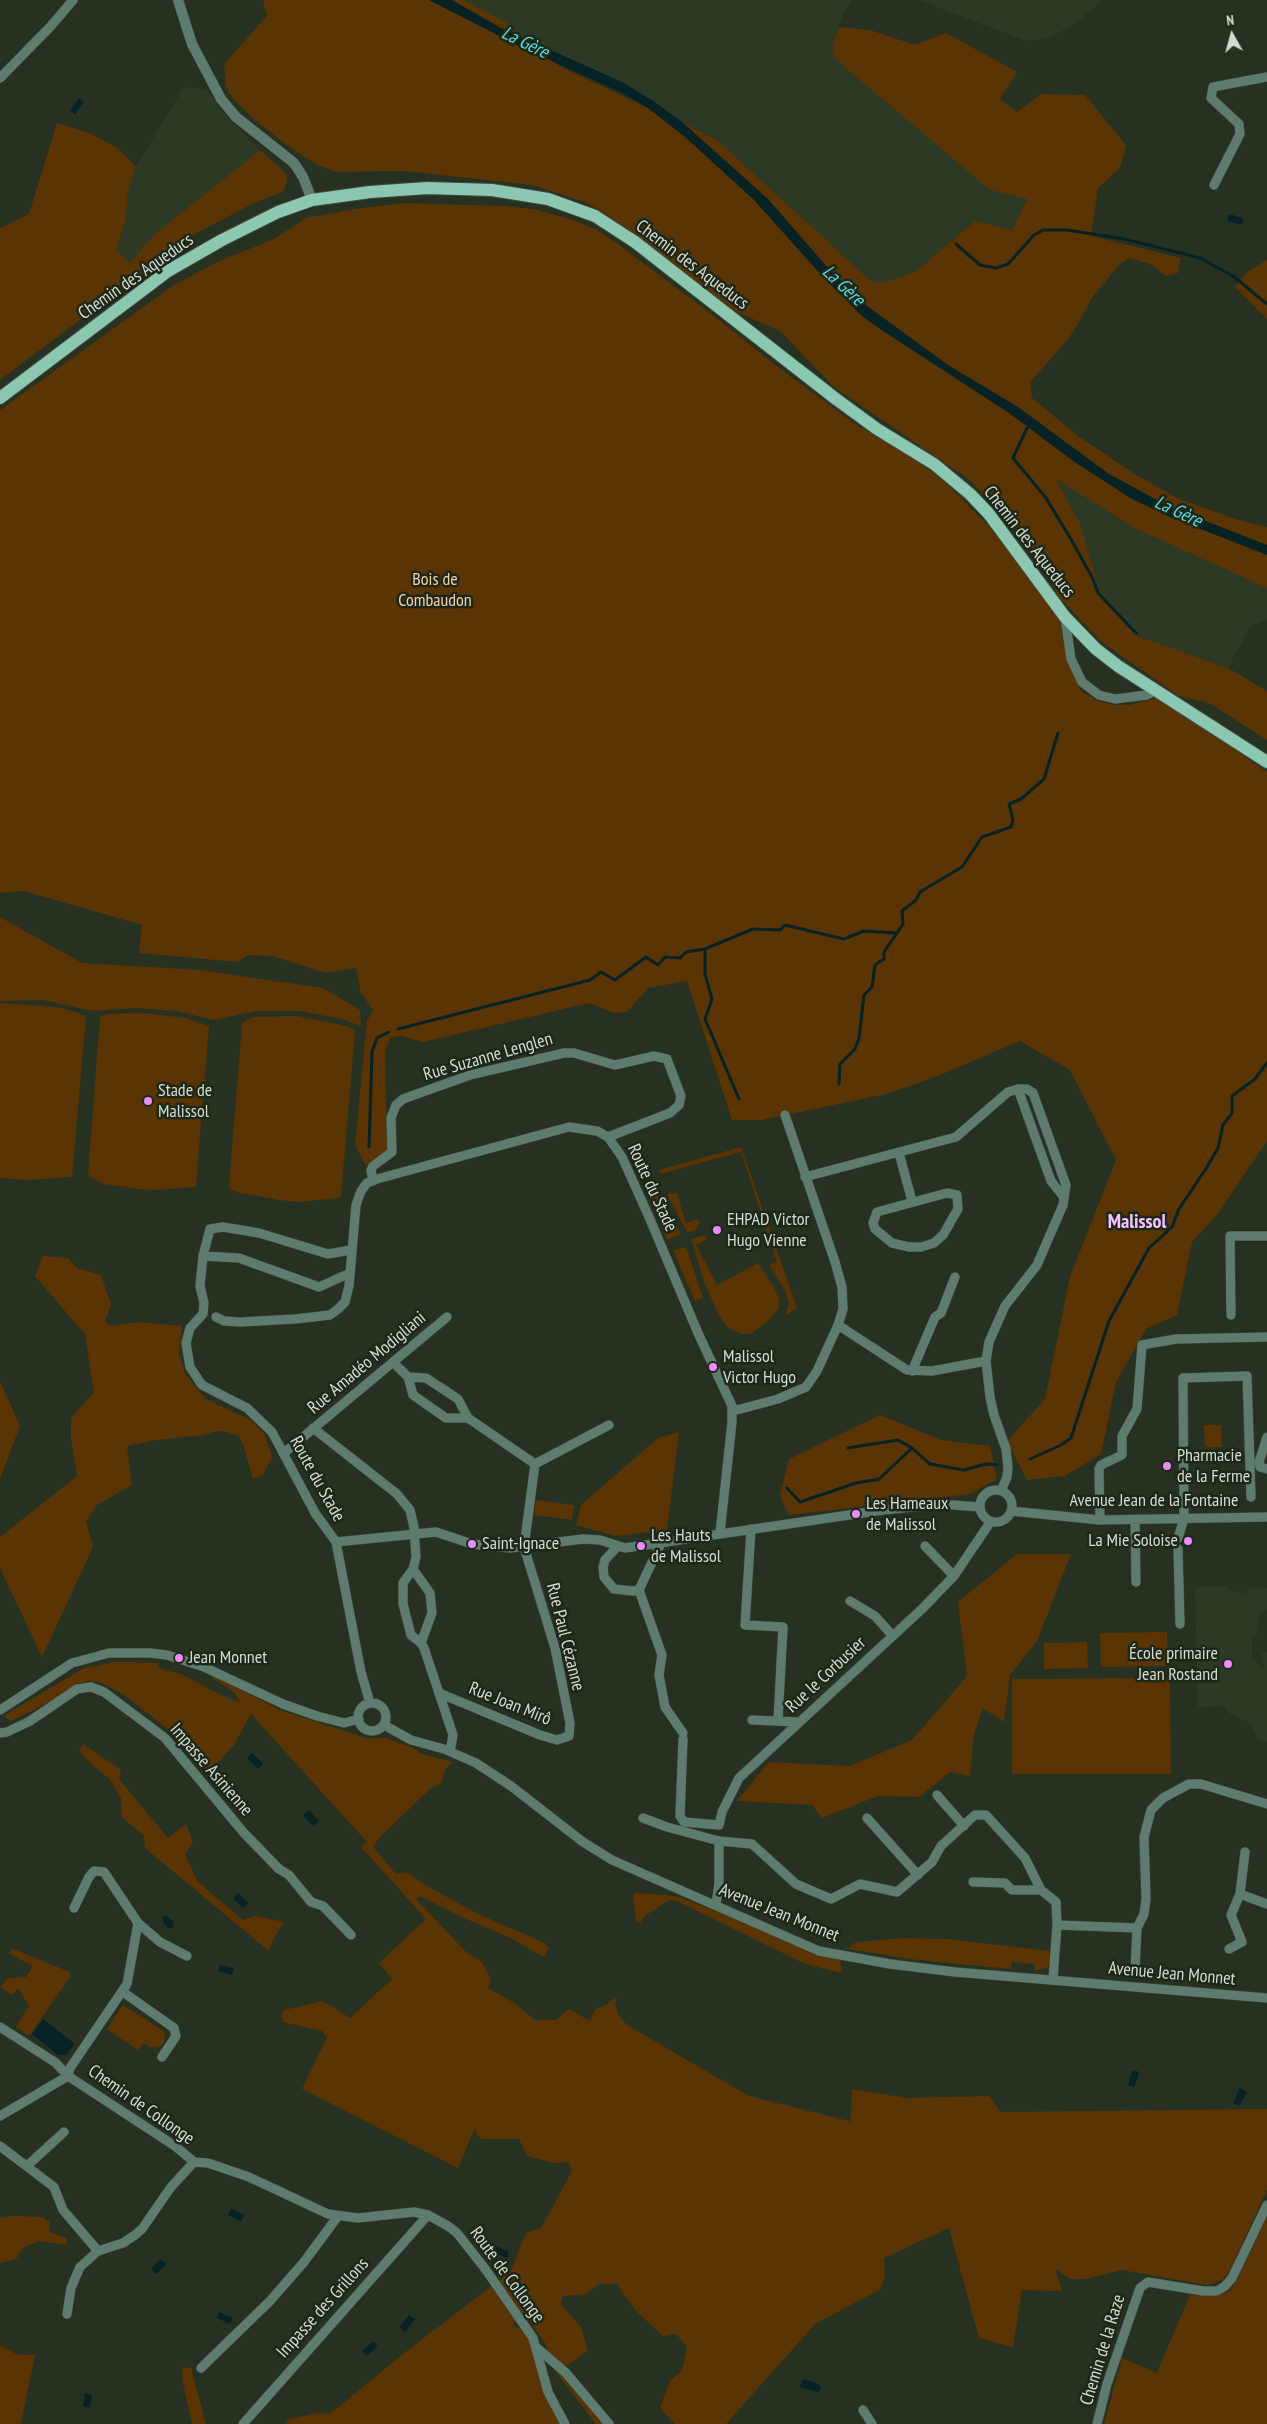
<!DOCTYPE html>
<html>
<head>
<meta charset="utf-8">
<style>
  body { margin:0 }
  #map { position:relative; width:1267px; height:2424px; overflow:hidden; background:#273122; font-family:"PT Sans Narrow",sans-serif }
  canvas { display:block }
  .north { position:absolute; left:1207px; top:10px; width:50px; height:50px; -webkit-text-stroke:4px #1d2818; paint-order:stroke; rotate:353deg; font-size:14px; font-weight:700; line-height:20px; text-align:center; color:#d5dcd1 }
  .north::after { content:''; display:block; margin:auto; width:18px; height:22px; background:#d5dcd1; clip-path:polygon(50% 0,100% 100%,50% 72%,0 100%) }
</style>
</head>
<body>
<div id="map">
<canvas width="1267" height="2424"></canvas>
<div class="north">N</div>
</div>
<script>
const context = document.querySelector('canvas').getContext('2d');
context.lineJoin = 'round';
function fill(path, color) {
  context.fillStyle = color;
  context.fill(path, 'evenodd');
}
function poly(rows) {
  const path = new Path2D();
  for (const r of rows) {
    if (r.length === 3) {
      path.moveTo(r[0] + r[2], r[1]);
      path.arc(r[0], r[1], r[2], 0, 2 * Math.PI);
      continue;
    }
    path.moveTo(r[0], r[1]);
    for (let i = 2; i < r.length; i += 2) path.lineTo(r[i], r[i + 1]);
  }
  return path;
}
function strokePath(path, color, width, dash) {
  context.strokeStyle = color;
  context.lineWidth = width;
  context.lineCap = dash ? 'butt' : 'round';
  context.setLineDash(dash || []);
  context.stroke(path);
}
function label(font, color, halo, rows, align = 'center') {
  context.font = font + ' "PT Sans Narrow",sans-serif';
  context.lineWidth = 5;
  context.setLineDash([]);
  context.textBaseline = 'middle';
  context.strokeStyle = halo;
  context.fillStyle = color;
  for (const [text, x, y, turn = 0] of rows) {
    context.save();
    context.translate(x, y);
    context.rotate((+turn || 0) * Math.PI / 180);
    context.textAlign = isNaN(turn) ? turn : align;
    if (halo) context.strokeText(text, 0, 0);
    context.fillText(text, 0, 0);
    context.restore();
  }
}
fill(poly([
  [464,0,852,0,844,12,834,41,990,190,1027,199,1012,230,975,221,916,271,887,282,872,282,718,141,681,121,650,99,622,82,517,35,510,24],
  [919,0,1103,0,1078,21,1060,32,1044,39,1026,41],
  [184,87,208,90,218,107,260,150,156,233,130,264,116,252,125,223,128,191,136,167],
  [1055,478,1136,529,1267,588,1267,619,1250,627,1228,668,1135,635,1094,588],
  [1195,1587,1228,1587,1229,1591,1234,1590,1237,1593,1245,1593,1250,1587,1267,1588,1267,1610,1262,1610,1257,1624,1258,1633,1252,1639,1252,1659,1264,1668,1262,1653,1267,1652,1267,1742,1258,1739,1250,1723,1227,1712,1226,1706,1198,1707]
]), '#2c3a25');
fill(poly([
  [263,0,464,0,510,24,517,35,559,66,648,108,660,117,681,121,718,141,872,282,887,282,916,271,975,221,1012,230,1027,199,990,190,833,57,834,41,839,27,870,30,915,45,946,33,1017,72,1000,99,1017,112,1041,94,1085,95,1126,145,1120,168,1098,188,1091,236,1181,258,1178,273,1166,276,1150,264,1129,258,1119,265,1091,299,1077,326,1066,342,1030,382,1032,398,1078,436,1136,475,1179,499,1238,520,1267,527,1267,588,1136,529,1056,479,1081,526,1096,581,1094,588,1135,635,1228,668,1267,691,1267,740,1209,703,1179,696,1103,643,1058,596,1039,559,970,480,835,388,780,331,726,307,609,216,585,202,532,185,404,171,337,172,317,165,285,144,254,119,233,99,226,87,224,64,267,16],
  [57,123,89,133,118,148,136,167,128,191,125,223,116,251,130,263,156,233,260,150,285,172,287,181,283,192,256,202,193,235,0,380,0,228,29,214],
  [404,203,505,206,533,209,570,219,597,230,619,245,714,316,783,371,855,424,901,450,940,478,961,498,991,529,1064,625,1068,659,1081,691,1096,700,1113,705,1129,705,1159,698,1267,772,1267,1141,1217,1215,1192,1242,1177,1315,1146,1329,1116,1382,1101,1454,1065,1476,1027,1480,1007,1441,1045,1399,1070,1277,1116,1160,1070,1070,1020,1041,938,1076,886,1094,762,1120,732,1120,687,981,648,988,627,1012,614,1013,589,1003,423,1042,401,1036,390,1038,385,1051,387,1146,386,1153,366,1166,355,1145,367,1021,373,1010,361,993,356,968,325,973,273,956,249,955,237,962,139,953,142,925,24,891,0,893,0,410,174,285,217,262,274,239,306,218,355,209],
  [1267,260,1267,319,1235,287,1247,272],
  [0,917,82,963,200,970,323,988,360,1010,361,1026,342,1019,299,1011,257,1011,214,1020,176,1011,137,1008,93,1011,42,1000,0,1001],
  [0,1003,56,1007,76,1012,86,1017,72,1177,27,1180,0,1178],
  [145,1013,185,1018,209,1026,196,1185,194,1187,157,1190,138,1189,104,1184,88,1176,100,1017,108,1014],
  [295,1016,338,1024,352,1028,355,1031,341,1196,339,1198,299,1202,279,1200,240,1193,230,1189,229,1186,242,1023,253,1017],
  [741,1147,797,1308,785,1316,789,1303,785,1291,769,1265,777,1262,741,1152,660,1174,659,1170],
  [677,1193,686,1223,698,1219,700,1223,694,1231,687,1232,667,1194],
  [659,1194,681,1234,667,1240,649,1197],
  [705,1235,707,1239,696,1245,717,1285,758,1263,774,1287,779,1299,779,1308,765,1324,750,1334,741,1334,727,1327,718,1314,704,1281,691,1239],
  [686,1247,703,1298,695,1301,673,1250],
  [43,1256,68,1258,77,1268,101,1275,111,1305,105,1321,110,1326,139,1322,182,1326,179,1353,185,1374,206,1399,251,1420,264,1433,272,1457,263,1475,253,1479,243,1444,238,1436,227,1432,216,1431,205,1435,155,1440,127,1446,132,1485,97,1505,86,1521,93,1547,42,1657,0,1568,0,1537,77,1476,71,1438,71,1418,94,1392,85,1334,35,1276],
  [0,1381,20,1426,0,1479],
  [880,1415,941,1440,990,1446,997,1479,970,1494,789,1515,780,1496,789,1459],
  [1204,1425,1221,1425,1222,1447,1205,1447],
  [679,1432,667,1530,616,1536,576,1525,581,1505,658,1438],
  [536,1500,574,1505,572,1520,534,1515],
  [1017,1554,1071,1554,1037,1641,1010,1675,1004,1722,983,1708,974,1734,970,1776,950,1772,919,1797,878,1796,822,1818,812,1805,737,1801,769,1762,850,1766,912,1740,967,1676,958,1602],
  [1167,1632,1168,1666,1101,1667,1100,1633],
  [1087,1642,1088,1668,1044,1669,1044,1643],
  [117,1662,159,1663,158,1668,181,1674,223,1696,240,1702,234,1692,212,1678,214,1676,280,1710,366,1738,387,1738,418,1750,419,1753,453,1762,445,1770,441,1784,431,1788,379,1838,373,1847,396,1874,406,1872,427,1886,476,1913,545,1943,549,1949,543,1957,511,1938,466,1919,420,1896,416,1899,467,1953,482,1962,491,1980,488,1988,516,2004,535,2020,556,2020,569,2009,590,2021,595,2009,604,2006,617,1997,615,2004,618,2014,627,2025,749,2096,849,2121,850,2129,852,2089,907,2098,989,2096,1001,2112,1267,2109,1267,2190,1229,2272,1222,2280,1207,2285,1122,2270,1085,2279,1071,2279,1055,2269,1062,2291,1022,2290,1013,2347,979,2338,949,2228,884,2258,885,2275,881,2289,815,2324,726,2424,675,2424,660,2408,670,2381,682,2370,687,2347,676,2334,663,2336,636,2311,617,2284,600,2284,586,2294,563,2296,561,2304,581,2327,588,2351,568,2365,556,2365,604,2424,596,2424,546,2359,547,2346,526,2315,517,2318,512,2326,524,2329,529,2339,561,2424,286,2424,289,2419,319,2413,330,2414,403,2354,511,2271,526,2233,542,2227,572,2171,569,2162,554,2163,527,2156,519,2139,483,2139,477,2136,475,2128,458,2168,302,2089,327,2037,322,2031,283,2022,281,2015,284,2010,323,2001,350,2018,392,1979,379,1963,426,1919,361,1847,367,1842,251,1714,234,1745,208,1773,168,1729,123,1694,99,1682,89,1681,77,1684,52,1701,11,1721,6,1718,5,1715,84,1668],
  [1170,1678,1171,1774,1012,1774,1012,1679],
  [83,1744,121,1770,119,1779,168,1838,186,1824,193,1842,185,1854,197,1881,243,1920,255,1916,284,1922,272,1942,269,1951,145,1848,144,1836,122,1817,121,1798,110,1779,92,1765,79,1751],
  [637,1893,676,1896,721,1913,793,1945,840,1959,842,1973,805,1964,677,1901,669,1900,645,1916,640,1923,636,1921,633,1894],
  [903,1938,948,1939,1050,1951,1049,1964,1047,1968,1035,1971,1035,1964,1012,1962,1011,1969,918,1960,847,1949,856,1942],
  [13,1949,70,1972,70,1977,29,2036,16,2027,29,2006,18,1988,12,1995,0,1987,9,1978,26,1977,33,1966,8,1953],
  [123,2005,165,2032,164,2044,158,2047,153,2046,151,2048,143,2043,138,2050,107,2029],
  [13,2216,43,2217,50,2223,49,2232,67,2238,67,2245,39,2241,23,2248,16,2259,0,2263,0,2218],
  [1267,2217,1267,2424,1104,2424,1122,2358,1157,2373,1190,2295,1220,2295,1230,2290,1238,2279],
  [0,2345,16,2354,35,2355,21,2424,0,2424],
  [182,2367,191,2368,206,2424,192,2424,183,2383]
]), '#5a3402');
fill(poly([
  [429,0,452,0,501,28,622,82,650,99,681,121,768,199,828,268,867,306,948,365,1018,407,1109,474,1170,507,1267,545,1267,555,1170,517,1132,499,1076,463,1009,413,880,329,862,316,823,277,754,200,685,137,648,108,622,93,517,45],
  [79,98,84,102,75,114,70,110],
  [1229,214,1243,218,1242,225,1227,221],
  [252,1753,263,1763,258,1769,247,1758],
  [309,1810,319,1821,313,1826,303,1815],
  [238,1893,248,1903,243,1908,233,1898],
  [167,1916,174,1922,172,1928,168,1928,163,1922,163,1917],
  [220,1965,234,1968,232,1975,218,1971],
  [43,2019,75,2044,66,2055,58,2055,32,2034],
  [1136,2070,1139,2074,1134,2087,1128,2085,1132,2071],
  [1240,2088,1247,2092,1240,2105,1237,2105,1233,2103],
  [231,2209,244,2215,241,2222,228,2215],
  [496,2246,509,2252,507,2258,493,2252],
  [160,2259,166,2264,157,2274,151,2269],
  [219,2312,233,2318,230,2324,217,2318],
  [409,2315,415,2319,405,2332,399,2327],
  [372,2342,376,2343,377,2347,367,2356,362,2351],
  [803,2379,819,2384,821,2389,817,2392,800,2387],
  [85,2393,92,2395,90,2408,83,2406]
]), '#062224');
strokePath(poly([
  [956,244,980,265,996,268,1008,264,1034,235,1043,230,1067,230,1124,239,1200,258,1233,276,1267,304],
  [1029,424,1013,458,1046,498,1072,541,1093,579,1098,593,1136,633],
  [705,949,705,974,712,999,705,1019,739,1099],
  [398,1029,590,980,601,972,615,980,646,957,658,965,665,957,680,958,686,952,705,949,753,929,780,930,785,925,844,939,864,931,896,933],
  [839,1084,840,1064,855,1049,859,1038,864,995,872,987,875,965,884,959,884,952,903,924,902,911,916,900,920,892,962,867,982,837,1011,827,1013,820,1009,804,1021,799,1044,779,1058,733],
  [369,1147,372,1052,377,1038,389,1032],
  [848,1448,898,1440,912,1448],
  [1030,1459,1061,1445,1071,1438,1109,1321,1149,1248,1172,1227,1179,1209,1207,1167,1218,1148,1223,1125,1232,1113,1232,1096,1255,1079,1267,1063],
  [787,1488,800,1502,856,1483,879,1479,912,1448,930,1464,964,1470,986,1464,997,1465]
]), '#062224', 3);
const minor = poly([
  [0,78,51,26,73,0],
  [1214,185,1240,134,1239,124,1211,98,1213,87,1267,77],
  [1065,617,1071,659,1082,682,1099,695,1115,699,1147,695,1156,690],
  [1018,1089,1051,1181,1063,1196],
  [899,1153,912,1201],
  [805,1177,956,1137,1008,1092,1018,1089,1027,1089,1033,1093,1066,1185,1063,1205,1037,1265,1005,1306,989,1342,986,1361,990,1397,994,1415,1006,1449,1008,1467,1007,1477,1001,1491],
  [373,1181,371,1170,373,1166,392,1152,391,1118,396,1105,403,1099,470,1075,564,1053,574,1053,615,1065,654,1056,667,1059,681,1096,679,1105,670,1113,608,1137],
  [947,1193,957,1195,958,1209,943,1235,934,1243,921,1247,909,1247,892,1243,875,1229,873,1223,877,1212,947,1193],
  [351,1250,328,1254,259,1233,223,1227,210,1229,203,1256,200,1286,204,1303,203,1314,190,1328,186,1343,190,1367,202,1385,247,1408,272,1432,315,1513,336,1542,361,1672,370,1703],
  [203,1256,239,1258,319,1287,350,1273],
  [1231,1315,1230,1236,1267,1236],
  [216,1317,224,1321,240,1322,295,1319,330,1315,338,1309,345,1302,349,1286,356,1205,361,1191,367,1183,377,1179,569,1127,597,1131,608,1137,622,1157,649,1217,698,1333,732,1406,732,1422,720,1533],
  [838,1325,907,1370,932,1371,986,1361],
  [394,1363,408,1377,413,1395,446,1418,468,1418],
  [912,1371,935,1317,941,1313,955,1277],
  [733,1411,778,1399,806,1387,817,1371,838,1325,843,1309,842,1287,835,1262,785,1115],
  [313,1428,397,1494,410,1510,414,1527,416,1557,413,1569,403,1583,403,1604,411,1635,421,1643,424,1648,439,1693,540,1735,557,1740,569,1736,570,1723,555,1648,524,1547,535,1464,468,1418,458,1399,426,1378,408,1377],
  [1267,1437,1259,1462,1260,1467,1267,1469],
  [284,1453,447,1317],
  [535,1464,609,1425],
  [996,1506,16],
  [1011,1511,1100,1520,1267,1517],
  [1100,1520,1099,1469,1101,1465,1122,1455,1122,1436,1137,1409,1142,1345,1176,1339,1267,1337],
  [1135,1520,1136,1582],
  [751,1529,745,1625,783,1627,778,1720],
  [1178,1538,1184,1519,1183,1378,1247,1376,1251,1497],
  [336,1542,436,1532,472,1544,510,1548,583,1539,600,1540,625,1548,883,1510,940,1504,980,1507],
  [925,1546,954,1576],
  [617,1547,605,1560,603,1567,604,1577,614,1589,633,1591,639,1590,661,1543],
  [1178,1549,1180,1624],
  [413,1569,430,1593,432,1613,421,1643],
  [639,1590,662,1655,659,1675,665,1707,683,1733],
  [850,1601,875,1616,893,1636],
  [439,1693,453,1735,450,1751],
  [372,1717,14],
  [0,1710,72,1663,109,1653,150,1653,167,1655,204,1667,283,1704,317,1716,344,1723,359,1719],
  [752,1720,799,1722],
  [384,1725,411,1740,444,1749,476,1763,511,1786,583,1842,612,1860,819,1951,890,1964,955,1972,1267,1998],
  [0,1733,7,1732,30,1721,77,1689,91,1687,104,1692,165,1738,244,1833,279,1869,289,1875,311,1902,323,1906,351,1935],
  [683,1739,680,1816,684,1822,719,1825,722,1812,739,1778,922,1609,954,1576,991,1521],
  [937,1795,964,1826],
  [643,1818,667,1827,719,1841,752,1844,796,1884,831,1899,860,1884,897,1892,932,1862,941,1846,975,1815,986,1815,1025,1858,1041,1890,1056,1902,1057,1925,1053,1979],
  [867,1818,918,1875],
  [973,1882,1005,1883,1012,1890,1041,1890],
  [1240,1894,1267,1904],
  [716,1904,719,1884,719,1841],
  [74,1908,89,1877,94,1871,104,1872,138,1923,160,1942,187,1956],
  [1057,1925,1137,1928],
  [1229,1949,1242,1942,1231,1915,1240,1894,1245,1852],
  [1135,1970,1137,1928,1144,1914,1146,1899,1144,1837,1151,1810,1163,1798,1189,1784,1201,1784,1267,1804],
  [123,1992,174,2028,176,2036,162,2057],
  [0,2027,56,2063,68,2076,175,2146,194,2162],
  [68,2076,70,2068,127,1984,138,1923],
  [0,2116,68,2076],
  [0,2146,54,2187,63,2210,98,2251],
  [194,2162,208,2163,249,2177,328,2214,358,2218,414,2212,428,2215,448,2226,457,2233,486,2270,533,2338,548,2392,565,2424],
  [27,2166,64,2132],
  [67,2314,71,2288,80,2267,98,2251,123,2243,135,2235,142,2229,171,2187,194,2162],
  [537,2348,566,2373,609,2424],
  [201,2368,270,2301,304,2262,338,2216],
  [863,2410,872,2424],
  [243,2424,428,2215],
  [1097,2424,1107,2384,1140,2288,1148,2282,1203,2291,1217,2291,1225,2286,1232,2278,1267,2205]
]);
const tertiary = poly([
  [178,0,192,44,221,99,236,117,294,163,303,177,312,200]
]);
const primary = poly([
  [0,398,168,271,222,240,278,212,312,200,370,192,427,188,492,190,548,199,595,216,635,242,836,399,877,429,934,464,970,494,989,514,1065,617,1096,649,1118,666,1267,762]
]);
strokePath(minor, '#434c3e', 10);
strokePath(tertiary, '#434c3e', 11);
strokePath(primary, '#434c3e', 14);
strokePath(minor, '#5e7b70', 9);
strokePath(tertiary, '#5e7b70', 10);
strokePath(primary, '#8bc7b1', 12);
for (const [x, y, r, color] of [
  [148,1101,5,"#ec8cfb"],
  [717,1230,5,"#ec8cfb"],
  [713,1367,5,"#ec8cfb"],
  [1167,1466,5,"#ec8cfb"],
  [856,1514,5,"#ec8cfb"],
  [1188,1541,5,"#ec8cfb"],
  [472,1544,5,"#ec8cfb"],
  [641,1546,5,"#ec8cfb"],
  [179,1658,5,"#ec8cfb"],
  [1228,1664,5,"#ec8cfb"]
]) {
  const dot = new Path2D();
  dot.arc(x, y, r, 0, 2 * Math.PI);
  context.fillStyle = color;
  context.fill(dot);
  strokePath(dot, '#1d2818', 2);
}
label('18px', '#d5dcd1', '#1d2818', [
  ["Chemin des Aqueducs",692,265,37],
  ["Chemin des Aqueducs",136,277,-35],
  ["Chemin des Aqueducs",1029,542,52],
  ["Rue Suzanne Lenglen",488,1057,-16],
  ["Route du Stade",652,1188,65],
  ["Rue Amadéo Modigliani",367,1363,-40],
  ["Route du Stade",317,1479,61],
  ["Avenue Jean de la Fontaine",1154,1501],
  ["Rue Paul Cézanne",565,1637,76],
  ["Rue le Corbusier",826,1675,-43],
  ["Rue Joan Mirô",510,1704,22],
  ["Impasse Asinienne",211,1770,49],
  ["Avenue Jean Monnet",779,1913,22],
  ["Avenue Jean Monnet",1172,1974,5],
  ["Chemin de Collonge",141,2105,35],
  ["Route de Collonge",507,2275,54],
  ["Impasse des Grillons",323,2308,-48],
  ["Chemin de la Raze",1103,2350,-73]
]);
label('18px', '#f6cea8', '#1d2818', [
  ["Bois de",435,580],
  ["Combaudon",435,601]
]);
label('18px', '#d5dcd1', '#1d2818', [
  ["Stade de",158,1091],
  ["Malissol",158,1112],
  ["EHPAD Victor",727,1220],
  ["Hugo Vienne",727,1241],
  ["Malissol",723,1357],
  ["Victor Hugo",723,1378],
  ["Pharmacie",1177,1456],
  ["de la Ferme",1177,1477],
  ["Les Hameaux",866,1504],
  ["de Malissol",866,1525],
  ["Les Hauts",651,1536],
  ["de Malissol",651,1557],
  ["La Mie Soloise",1178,1541,"right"],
  ["Saint-Ignace",482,1544],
  ["École primaire",1218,1654,"right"],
  ["Jean Rostand",1218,1675,"right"],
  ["Jean Monnet",189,1658]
], 'left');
label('italic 19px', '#57d7e3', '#1d2818', [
  ["La Gère",525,43,26],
  ["La Gère",843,286,43],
  ["La Gère",1178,512,25]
]);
label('bold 20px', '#f7c2ff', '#1d2818', [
  ["Malissol",1137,1222]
]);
</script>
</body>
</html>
